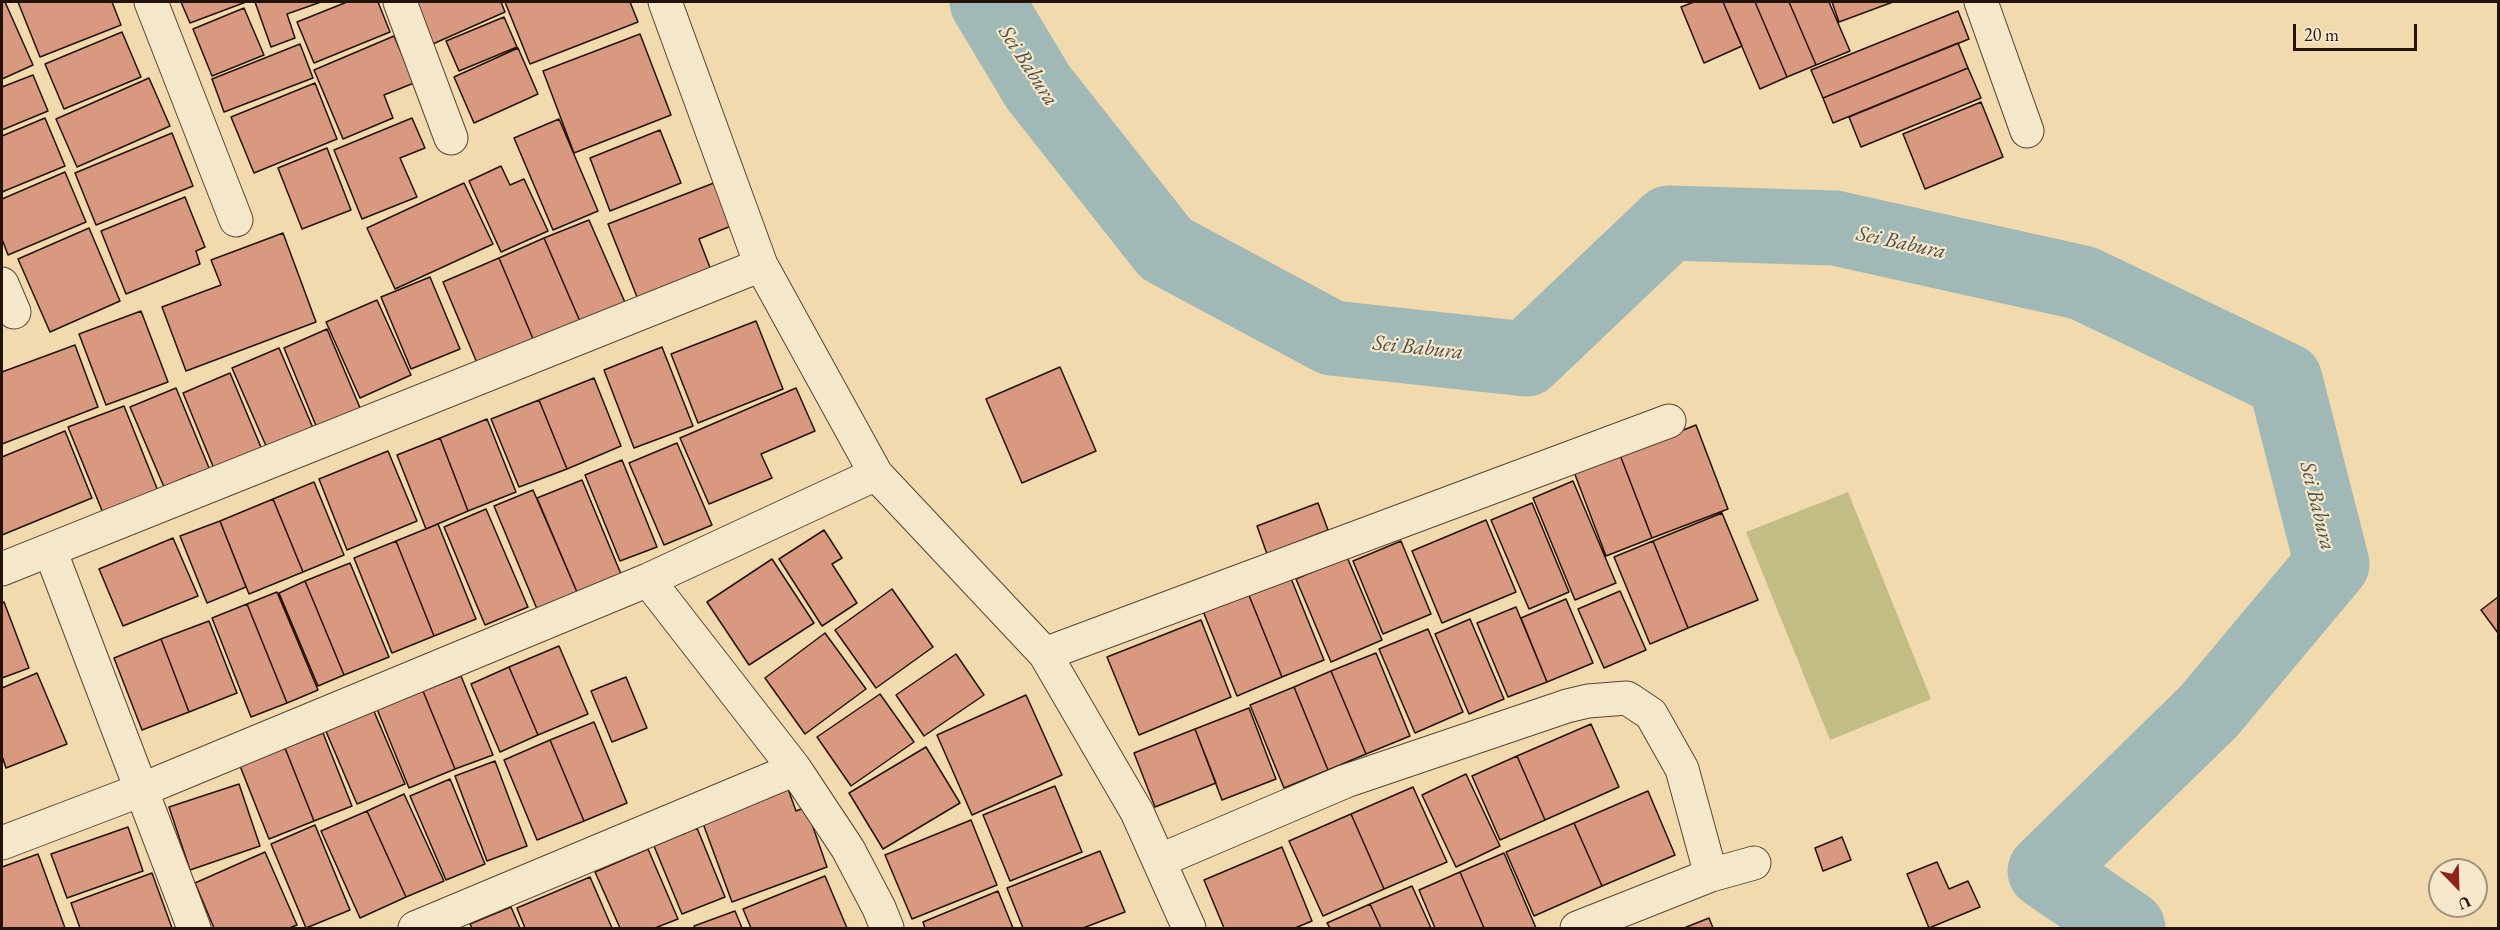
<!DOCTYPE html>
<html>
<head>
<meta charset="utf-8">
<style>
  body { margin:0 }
  #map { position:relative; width:2500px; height:930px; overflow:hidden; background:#f0daae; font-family:"EB Garamond",serif }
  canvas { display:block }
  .frame { position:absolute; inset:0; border:3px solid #24130c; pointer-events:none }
  .north { position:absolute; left:2428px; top:858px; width:60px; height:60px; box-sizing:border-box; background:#f5e7ca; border:2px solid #a1927e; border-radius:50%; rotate:157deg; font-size:16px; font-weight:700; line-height:24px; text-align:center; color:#24130c }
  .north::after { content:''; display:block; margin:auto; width:21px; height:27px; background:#8f2418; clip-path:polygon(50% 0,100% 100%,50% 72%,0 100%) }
  .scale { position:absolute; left:2293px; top:24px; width:124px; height:27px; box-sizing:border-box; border:3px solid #24130c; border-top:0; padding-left:8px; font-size:18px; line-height:21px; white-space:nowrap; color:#24130c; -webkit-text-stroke:4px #f5e7ca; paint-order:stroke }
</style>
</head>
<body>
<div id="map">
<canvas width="2500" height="930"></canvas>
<div class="frame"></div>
<div class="north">U</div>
<div class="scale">20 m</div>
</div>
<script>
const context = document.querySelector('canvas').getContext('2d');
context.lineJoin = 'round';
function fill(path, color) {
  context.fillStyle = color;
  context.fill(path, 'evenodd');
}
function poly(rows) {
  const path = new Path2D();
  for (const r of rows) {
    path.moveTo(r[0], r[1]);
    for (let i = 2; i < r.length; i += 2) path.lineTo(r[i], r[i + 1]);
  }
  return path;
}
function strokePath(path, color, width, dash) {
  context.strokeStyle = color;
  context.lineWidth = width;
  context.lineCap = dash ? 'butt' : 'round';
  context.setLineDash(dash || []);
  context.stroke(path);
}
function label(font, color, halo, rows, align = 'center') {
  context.font = font + ' "EB Garamond",serif';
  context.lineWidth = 4.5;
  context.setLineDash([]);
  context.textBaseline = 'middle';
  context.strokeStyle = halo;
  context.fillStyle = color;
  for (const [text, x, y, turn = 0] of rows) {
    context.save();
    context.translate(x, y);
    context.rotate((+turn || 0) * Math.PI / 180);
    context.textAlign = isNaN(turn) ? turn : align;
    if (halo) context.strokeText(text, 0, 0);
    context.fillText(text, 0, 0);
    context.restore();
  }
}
fill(poly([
  [1848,492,1931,699,1830,740,1746,532]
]), '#c2bd85');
strokePath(poly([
  [987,2,1038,87,1166,249,1332,338,1526,359,1669,223,1835,228,2083,283,2285,380,2332,564,2209,711,2045,871,2128,928]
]), '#a0b8b6', 75);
const building = poly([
  [2,2,5,2,33,65,2,79,2,2],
  [18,2,112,2,121,25,40,57,18,2],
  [181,2,246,2,190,23,181,2],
  [255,2,321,2,287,14,295,38,271,47,255,2],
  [347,2,378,2,390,32,314,63,297,22,347,2],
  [406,2,501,2,505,12,426,47,406,2],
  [505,2,630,2,638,22,530,64,505,2],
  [1694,2,1723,2,1742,46,1704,63,1681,7,1694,2],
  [1723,2,1755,2,1787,77,1760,89,1723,2],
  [1755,2,1789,2,1816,65,1787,77,1755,2],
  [1789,2,1829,2,1850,51,1816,65,1789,2],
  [1832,2,1893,2,1839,22,1832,2],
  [244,8,264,55,212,76,193,29,244,8],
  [1958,11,1969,39,1823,98,1811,70,1958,11],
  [504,17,517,47,459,71,446,41,504,17],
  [122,32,141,77,64,109,45,64,122,32],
  [640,34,671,115,574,153,543,71,640,34],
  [394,36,414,83,384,95,393,118,343,139,314,70,394,36],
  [1958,43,1968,68,1833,123,1823,98,1958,43],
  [300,44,313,78,224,112,212,79,300,44],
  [518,48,538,94,474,123,454,77,518,48],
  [1968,68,1981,98,1861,147,1849,117,1968,68],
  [33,75,48,111,2,130,2,87,33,75],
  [149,78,170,126,77,167,56,119,149,78],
  [315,83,337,139,254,173,231,117,315,83],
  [1981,102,2003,157,1925,189,1903,134,1981,102],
  [45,118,65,166,2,192,2,136,45,118],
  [412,118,425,148,400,158,417,197,362,219,334,150,412,118],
  [559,119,598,211,553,230,514,138,559,119],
  [660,130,681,183,610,211,590,158,660,130],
  [172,133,193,186,96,225,75,173,172,133],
  [327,148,351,210,302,229,278,168,327,148],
  [501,166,510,185,524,179,548,231,501,252,469,181,501,166],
  [65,172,86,222,8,255,2,239,2,199,65,172],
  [719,181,736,224,699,239,714,278,641,307,608,224,719,181],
  [464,183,493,244,395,289,367,228,464,183],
  [185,197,205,247,196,251,200,264,126,294,101,231,185,197],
  [589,220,627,307,582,326,544,238,589,220],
  [89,228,120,301,50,332,18,259,89,228],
  [283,233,316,322,186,371,162,307,221,285,211,260,283,233],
  [544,238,582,326,536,346,499,258,544,238],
  [499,258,536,346,480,370,443,282,499,258],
  [430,277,460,349,411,369,381,297,430,277],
  [377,300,411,375,360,398,326,322,377,300],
  [141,311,168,382,106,405,79,334,141,311],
  [756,321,783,389,698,423,671,354,756,321],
  [327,329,363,415,319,433,284,348,327,329],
  [75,345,98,407,2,444,2,372,75,345],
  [662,347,693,426,634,448,604,370,662,347],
  [279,348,316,435,270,455,232,368,279,348],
  [1060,367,1096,451,1022,483,986,399,1060,367],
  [230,373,263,452,215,471,183,393,230,373],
  [594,378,621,446,567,469,539,400,594,378],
  [176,388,214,480,197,487,191,475,164,487,130,407,176,388],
  [796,388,815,431,761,454,772,478,709,504,680,438,796,388],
  [539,400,567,469,519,487,491,419,539,400],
  [124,406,158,491,103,513,68,427,124,406],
  [487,419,516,492,468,511,440,438,487,419],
  [1696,425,1728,509,1652,538,1620,455,1696,425],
  [65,431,92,498,2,535,2,457,65,431],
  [440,438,468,511,426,529,397,455,440,438],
  [677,443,712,525,664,545,629,463,677,443],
  [388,451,417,521,347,550,319,479,388,451],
  [1620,455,1652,538,1606,556,1574,472,1620,455],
  [622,460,657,547,620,561,585,475,622,460],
  [582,480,621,574,577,592,537,498,582,480],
  [1573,481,1616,583,1575,600,1533,498,1573,481],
  [314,482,344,555,303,572,273,499,314,482],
  [533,490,577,592,537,609,494,506,533,490],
  [273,499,303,572,249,594,220,521,273,499],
  [1318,503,1328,530,1267,554,1257,526,1318,503],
  [1532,503,1569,592,1529,609,1491,520,1532,503],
  [486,509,528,607,485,625,444,527,486,509],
  [1722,513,1758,600,1688,628,1653,541,1722,513],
  [1486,520,1516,592,1442,623,1412,551,1486,520],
  [220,521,246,587,207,603,180,536,220,521],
  [438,524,476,619,434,636,396,541,438,524],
  [824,530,842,558,832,564,857,603,822,626,779,559,824,530],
  [173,538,198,596,123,626,99,569,173,538],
  [396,541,434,636,392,653,354,558,396,541],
  [1401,541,1431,614,1383,634,1353,561,1401,541],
  [1653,541,1688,628,1650,644,1614,557,1653,541],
  [1347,557,1382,640,1331,662,1296,579,1347,557],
  [772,559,814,623,749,665,707,602,772,559],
  [350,563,389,657,344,675,305,581,350,563],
  [1290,576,1324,660,1282,677,1248,593,1290,576],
  [305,581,344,675,318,686,279,593,305,581],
  [892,589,933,647,876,688,835,630,892,589],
  [1620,591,1646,650,1604,668,1578,609,1620,591],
  [277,592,318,690,287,703,247,604,277,592],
  [1248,593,1282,677,1237,696,1203,611,1248,593],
  [2498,597,2498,633,2481,610,2498,597],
  [1566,599,1593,663,1547,682,1521,618,1566,599],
  [4,602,29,668,2,678,2,603,4,602],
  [247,604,287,703,251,717,212,618,247,604],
  [1516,607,1547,682,1508,697,1477,623,1516,607],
  [1470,619,1504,699,1469,714,1435,634,1470,619],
  [1201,620,1231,697,1139,735,1107,657,1201,620],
  [209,621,237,693,189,712,161,639,209,621],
  [1428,629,1463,712,1415,733,1379,649,1428,629],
  [825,633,866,689,805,734,765,678,825,633],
  [161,639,189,712,142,730,114,658,161,639],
  [559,646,588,714,538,735,509,667,559,646],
  [1376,653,1410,736,1366,754,1331,671,1376,653],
  [956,654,984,695,924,736,896,695,956,654],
  [509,667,538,735,500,752,471,684,509,667],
  [1331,671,1366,754,1328,770,1294,687,1331,671],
  [37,673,67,744,6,768,2,756,2,688,37,673],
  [461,676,493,755,455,769,423,691,461,676],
  [626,677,647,728,612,742,591,691,626,677],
  [1294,687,1328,770,1284,788,1250,705,1294,687],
  [423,691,455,769,409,788,377,709,423,691],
  [880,694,914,742,851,786,817,737,880,694],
  [1026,695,1062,775,972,815,937,735,1026,695],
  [1249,708,1276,779,1222,800,1195,729,1249,708],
  [373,709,405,784,357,804,325,729,373,709],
  [594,722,627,803,584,821,550,740,594,722],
  [1591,724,1619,787,1545,820,1517,756,1591,724],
  [1195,729,1216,783,1155,807,1134,753,1195,729],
  [323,733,352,806,314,821,285,748,323,733],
  [550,740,584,821,537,840,504,760,550,740],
  [926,747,960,803,883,849,849,793,926,747],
  [285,748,314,821,269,839,240,766,285,748],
  [1517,756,1545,820,1500,840,1472,776,1517,756],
  [495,761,527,846,487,861,455,776,495,761],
  [1466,774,1500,846,1456,867,1422,795,1466,774],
  [450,779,485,864,446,880,410,796,450,779],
  [239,784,260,846,190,870,169,807,239,784],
  [787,786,796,811,806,807,827,867,732,902,701,818,787,786],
  [1055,786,1082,852,1010,881,983,815,1055,786],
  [1413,787,1447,862,1384,889,1351,814,1413,787],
  [1648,791,1675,855,1602,886,1574,823,1648,791],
  [404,794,444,881,406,897,367,811,404,794],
  [367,811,406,897,360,918,321,831,367,811],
  [1351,814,1384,889,1323,916,1289,841,1351,814],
  [971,820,997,885,912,919,885,855,971,820],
  [1574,823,1602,886,1534,916,1506,852,1574,823],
  [315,825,350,910,306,928,271,844,315,825],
  [128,827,143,871,67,898,51,854,128,827],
  [697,828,725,897,682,914,654,846,697,828],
  [1842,837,1851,860,1823,871,1815,848,1842,837],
  [1282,847,1312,921,1295,928,1224,928,1204,880,1282,847],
  [648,849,678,919,655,928,620,928,595,872,648,849],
  [1100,851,1125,912,1083,928,1023,928,1007,888,1100,851],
  [265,852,297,925,289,928,214,928,195,883,265,852],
  [1504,853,1536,928,1484,928,1460,872,1504,853],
  [38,854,65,928,2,928,2,867,38,854],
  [1937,862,1949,889,1968,881,1980,907,1929,928,1907,874,1937,862],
  [1460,872,1484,928,1435,928,1419,890,1460,872],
  [152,873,172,928,80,928,71,903,152,873],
  [825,876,847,928,751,928,743,909,825,876],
  [590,877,612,928,525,928,517,908,590,877],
  [1412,886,1431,928,1381,928,1370,904,1412,886],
  [998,891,1013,928,925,928,923,922,998,891],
  [1370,904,1381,928,1330,928,1327,923,1370,904],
  [511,907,520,928,472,928,470,924,511,907],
  [735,911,742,928,695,928,694,926,735,911],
  [1709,918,1713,928,1684,928,1709,918]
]);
fill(building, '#d99980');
strokePath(building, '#24130c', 1.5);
const minor = poly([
  [151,2,236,220],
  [400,2,451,138],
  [665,2,761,265,876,474,1045,654,1137,812,1189,928],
  [1981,2,2027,131],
  [2,284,14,312],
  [50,550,194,928],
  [2,569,761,265],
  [648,580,795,769,848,849,879,908,887,928],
  [1045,654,1669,421],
  [2,843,141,790,648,580,876,474],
  [1161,860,1346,781,1567,706,1588,701,1627,698,1651,714,1682,769,1711,875],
  [415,928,795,769],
  [1577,928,1711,875,1754,863]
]);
strokePath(minor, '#574534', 35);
strokePath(minor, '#f5e7ca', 33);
label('italic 22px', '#4f4d48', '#f5e7ca', [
  ["Sei Babura",1028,66,57],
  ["Sei Babura",1901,243,12],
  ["Sei Babura",1418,348,6],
  ["Sei Babura",2317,506,76]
]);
</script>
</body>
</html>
